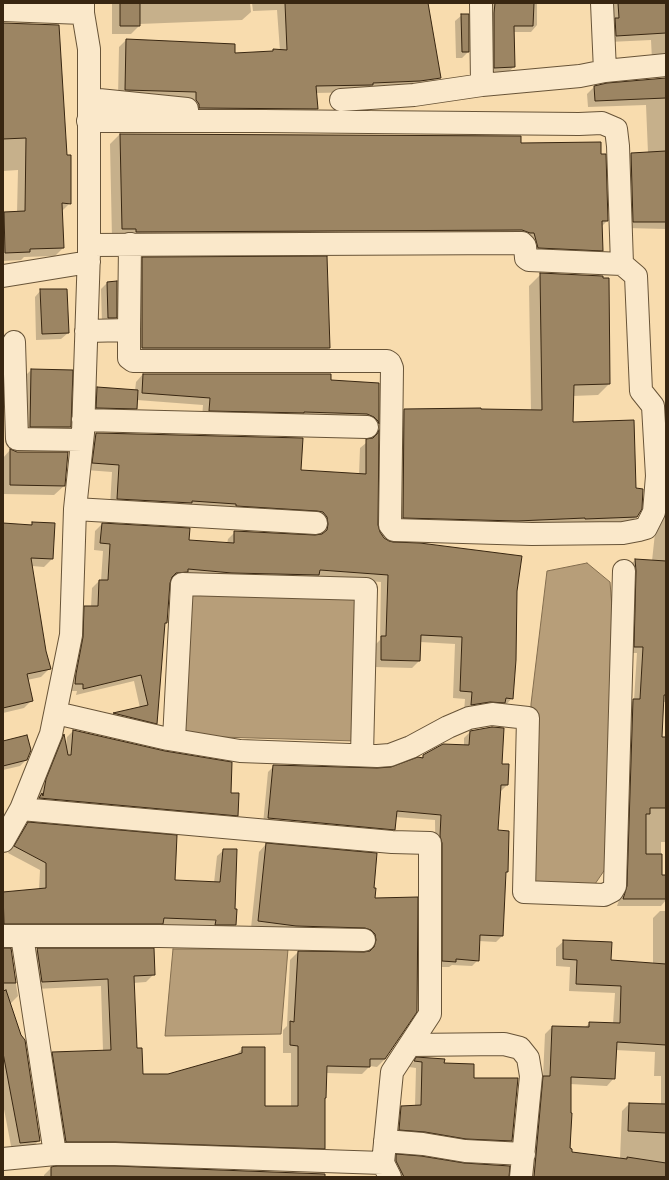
<!DOCTYPE html>
<html>
<head>
<meta charset="utf-8">
<style>
  body { margin:0 }
  #map { position:relative; width:669px; height:1180px; overflow:hidden; background:#f8dcae; font-family:"Gentium Book Plus",serif }
  canvas { display:block }
  .frame { position:absolute; inset:0; border:4px solid #382611; pointer-events:none }
</style>
</head>
<body>
<div id="map">
<canvas width="669" height="1180"></canvas>
<div class="frame"></div>
</div>
<script>
const context = document.querySelector('canvas').getContext('2d');
context.lineJoin = 'round';
function fill(path, color) {
  context.fillStyle = color;
  context.fill(path, 'evenodd');
}
function poly(rows) {
  const path = new Path2D();
  for (const r of rows) {
    path.moveTo(r[0], r[1]);
    for (let i = 2; i < r.length; i += 2) path.lineTo(r[i], r[i + 1]);
  }
  return path;
}
function strokePath(path, color, width, dash) {
  context.strokeStyle = color;
  context.lineWidth = width;
  context.lineCap = dash ? 'butt' : 'round';
  context.setLineDash(dash || []);
  context.stroke(path);
}
const water = poly([
  [587,563,610,582,614,633,610,862,595,884,538,885,528,874,531,704,547,571,587,563],
  [363,594,356,741,185,736,186,595,363,594],
  [173,949,288,949,281,1034,165,1036,173,949]
]);
fill(water, '#b79e79');
strokePath(water, '#846e4f', 1);
fill(poly([
  [112,3,250,3,251,12,242,20,139,24,139,26,131,34,112,34],
  [252,3,427,3,439,78,432,86,365,92,315,93,317,109,309,116,192,116,118,97,119,47,126,40,234,54,280,51,277,10,253,11],
  [486,3,537,3,537,25,531,32,513,32,514,67,507,73,488,73],
  [607,3,666,3,666,62,652,60,651,40,609,42],
  [462,15,468,52,462,58,456,58,455,21],
  [3,23,67,156,70,203,62,211,63,248,55,256,24,257,21,260,3,261,3,214,17,213,18,170,3,171],
  [666,79,666,229,627,228,624,161,631,154,648,153,646,105,588,107,587,94,594,87],
  [120,134,520,144,600,155,607,221,601,227,602,250,592,260,528,257,524,243,112,239,110,144],
  [326,257,329,348,320,357,133,357,133,268,143,258],
  [541,274,609,384,598,395,572,396,572,423,635,489,641,508,636,517,624,529,391,529,393,421,404,410,531,411,529,286],
  [107,283,116,317,109,324,102,324,101,289],
  [41,290,66,290,68,333,61,339,36,340,35,297],
  [31,370,70,427,60,436,21,436,22,379],
  [143,374,378,384,378,424,371,430,202,418,203,405,137,400,136,408,130,415,90,414,91,395,97,388,135,391,136,382],
  [378,433,376,525,379,533,384,539,388,542,516,591,512,698,505,706,464,712,465,699,453,698,455,644,420,642,419,661,412,668,374,667,375,645,380,640,381,582,315,577,179,578,170,580,166,623,163,626,156,723,148,730,107,721,113,714,140,708,134,681,76,695,77,691,68,691,78,614,85,607,91,607,92,588,99,581,101,581,103,551,94,550,95,531,102,524,188,541,227,544,228,539,235,532,320,535,322,531,110,506,112,472,86,470,89,441,96,434,300,471,359,475,360,448],
  [10,450,64,486,54,495,3,494,3,458],
  [666,496,666,702,663,702,661,738,666,738,666,842,661,842,661,876,666,876,666,900,661,906,617,906,621,894,626,707,634,700,637,653,628,653,628,567,635,560,652,561,655,533],
  [33,523,52,559,44,567,32,566,45,651,49,669,41,677,27,680,32,700,24,708,3,713,3,530,30,525],
  [73,731,230,794,237,815,231,822,36,800,38,798,40,786,58,741,63,736,66,747,67,737],
  [470,732,501,765,507,785,501,791,499,791,497,831,507,872,505,874,502,936,496,942,479,941,478,960,472,966,452,965,449,967,437,967,435,820,395,817,394,829,388,835,263,824,268,772,274,766,391,768,421,758,423,756,464,746,464,738],
  [3,742,26,760,20,766,3,770],
  [28,823,174,881,214,883,217,856,224,850,234,910,235,925,228,931,210,926,161,925,156,930,3,930,3,893,39,889,40,870,8,853,21,830],
  [266,844,373,889,385,1059,377,1067,370,1066,362,1074,326,1073,325,1098,324,1100,324,1148,316,1156,58,1149,45,1060,53,1053,103,1051,101,986,34,989,29,957,37,950,153,950,154,974,146,982,133,983,136,1049,142,1075,168,1075,235,1056,243,1048,264,1107,291,1107,291,1053,283,1053,283,1030,287,1026,290,960,298,952,368,953,369,948,251,928,259,852],
  [660,911,666,911,666,1177,527,1177,536,1084,543,1077,545,1034,552,1027,584,1028,590,1023,613,1024,615,993,569,991,570,967,556,966,556,948,564,941,610,961,653,964,653,918],
  [615,1050,655,1052,654,1076,661,1076,661,1105,629,1104,622,1111,620,1159,571,1153,571,1114,570,1114,570,1084,607,1086,614,1078],
  [3,949,10,950,18,996,10,1004,39,1140,31,1149,12,1151,3,1104],
  [417,1058,443,1064,473,1079,511,1140,505,1147,393,1136,395,1113,402,1107,415,1106,416,1068,409,1067],
  [397,1155,508,1177,393,1177,389,1163],
  [51,1168,324,1176,330,1177,44,1177,44,1175]
]), '#0003');
const building = poly([
  [120,3,140,3,140,26,120,26,120,3],
  [285,3,428,3,441,78,420,81,373,83,373,85,316,86,318,109,199,108,199,104,196,100,196,92,125,90,126,39,235,44,235,53,273,51,273,49,287,50,285,3],
  [495,3,534,3,533,26,514,26,515,67,494,68,494,13,495,3],
  [618,3,666,3,666,33,616,36,615,18,619,18,618,3],
  [461,14,469,14,469,52,462,52,461,14],
  [3,23,59,25,67,155,71,155,71,204,62,203,64,248,30,249,30,252,5,253,4,212,25,211,26,138,3,139,3,23],
  [666,78,666,98,595,101,594,86,607,83,666,78],
  [120,134,521,136,521,143,601,142,601,154,606,154,608,221,602,221,603,251,538,248,534,233,530,233,522,230,136,232,136,229,122,229,120,134],
  [666,151,666,222,633,222,631,153,666,151],
  [327,256,330,348,142,348,142,257,327,256],
  [540,273,603,276,603,278,609,278,610,384,574,385,573,422,634,420,636,488,643,489,642,509,637,517,585,519,585,518,517,521,403,518,404,409,481,408,481,409,542,410,540,273],
  [117,281,117,318,108,318,107,282,117,281],
  [40,289,67,289,69,333,42,334,40,289],
  [31,369,73,370,71,427,30,427,31,369],
  [143,374,331,374,331,380,379,383,379,424,378,421,374,417,367,414,304,412,304,413,209,411,210,398,142,393,143,374],
  [97,387,138,390,137,409,96,408,97,387],
  [379,430,378,525,380,532,384,538,389,541,393,542,420,543,522,556,517,591,516,660,513,699,506,698,505,703,490,702,471,705,472,692,460,691,462,637,421,635,420,661,381,660,381,636,386,636,388,575,320,570,319,575,232,573,188,569,188,572,176,573,172,577,170,583,167,623,165,623,157,724,113,713,148,705,141,675,83,689,83,684,75,684,76,674,83,637,84,606,98,606,99,580,108,580,110,544,100,543,102,523,190,528,189,540,234,543,234,531,315,535,322,534,327,530,328,524,327,517,323,512,317,511,236,506,236,504,192,501,192,503,117,499,119,465,92,463,96,433,303,438,301,470,366,474,366,439,373,438,377,434,379,430],
  [10,449,17,452,68,452,65,486,10,485,10,449],
  [32,522,55,523,53,559,31,558,46,651,51,669,27,674,33,701,3,708,3,523,32,525,32,522],
  [635,559,666,561,666,695,664,695,662,737,666,737,666,808,650,808,650,814,646,814,646,854,662,854,662,875,666,875,666,899,623,899,627,886,633,699,640,699,643,647,634,647,636,571,635,559],
  [492,727,504,728,502,764,509,764,508,785,501,785,498,830,509,831,508,872,506,872,503,936,480,935,479,961,456,959,456,962,442,961,442,843,440,836,441,815,397,811,395,830,268,818,273,765,377,768,391,767,418,757,423,758,423,755,443,744,469,745,470,731,492,727],
  [73,730,165,751,232,762,231,793,239,793,238,816,39,798,42,793,43,796,46,779,64,734,68,755,71,755,73,730],
  [27,735,31,750,27,760,3,766,3,741,27,735],
  [28,822,177,835,175,880,220,882,223,849,237,849,235,909,237,909,236,925,215,925,216,920,164,918,163,924,4,924,3,892,46,888,46,863,14,846,28,822],
  [266,843,377,853,374,888,376,888,375,898,418,897,417,1012,385,1059,370,1059,370,1067,327,1066,326,1098,325,1098,325,1149,115,1142,66,1142,52,1052,111,1050,108,979,42,982,37,948,154,948,155,975,134,976,137,1048,142,1048,143,1074,168,1074,242,1053,242,1047,265,1047,265,1106,298,1106,298,1046,290,1045,290,1021,294,1022,298,951,364,952,370,951,374,947,376,940,375,934,371,930,365,928,296,926,258,921,266,843],
  [563,940,612,942,611,960,666,964,666,1045,617,1042,615,1079,571,1077,571,1113,572,1113,570,1148,572,1149,572,1152,627,1159,627,1157,666,1163,666,1177,534,1177,543,1076,550,1076,552,1026,589,1027,589,1022,620,1023,621,986,576,984,577,960,563,959,563,940],
  [3,948,11,948,16,983,3,983,3,948],
  [6,990,21,1035,25,1040,40,1141,20,1143,3,1053,3,991,6,990],
  [416,1057,445,1059,444,1063,474,1064,474,1078,518,1078,512,1141,466,1139,425,1132,399,1130,401,1106,421,1105,422,1062,414,1061,416,1057],
  [629,1103,666,1104,666,1133,628,1131,629,1103],
  [396,1154,421,1156,464,1163,510,1166,509,1177,404,1177,396,1161,396,1154],
  [56,1166,115,1166,325,1174,325,1177,51,1177,51,1167,56,1166]
]);
fill(building, '#9c8563');
strokePath(building, '#382611', 1);
const minor = poly([
  [481,3,482,85],
  [602,3,605,71],
  [3,10,83,13],
  [89,99,187,109],
  [341,100,414,95,482,85,580,76,605,71,666,65],
  [89,245,522,243,525,246,526,258,529,260,622,264],
  [3,276,89,262],
  [129,330,130,244],
  [86,331,129,330,129,358,133,361,387,361,390,363,392,368,390,525,394,530,532,534,623,533,639,530,646,528,654,512,657,476,653,406,641,391,636,276,622,264,618,146,616,129,602,123,579,124,263,121,88,121],
  [14,342,17,439,82,440],
  [83,420,367,427],
  [75,509,316,523],
  [56,713,168,739,240,751,377,756,390,755,411,747,448,727,469,718,492,714,528,718,524,892,604,895,612,891,615,886,624,571],
  [174,739,182,584,366,589,362,755],
  [21,809,392,842,430,843,430,1014,392,1072,383,1163,390,1177],
  [3,841,21,809,51,734,71,635,75,509,83,433,89,252,89,49,83,13,83,3],
  [3,936,159,936,364,940],
  [22,936,55,1154],
  [410,1045,504,1044,520,1048,528,1058,531,1076,521,1177],
  [385,1141,423,1144,465,1151,524,1154],
  [3,1159,55,1154,115,1154,383,1163]
]);
strokePath(minor, '#685438', 24);
strokePath(minor, '#fae8ca', 22);
</script>
</body>
</html>
